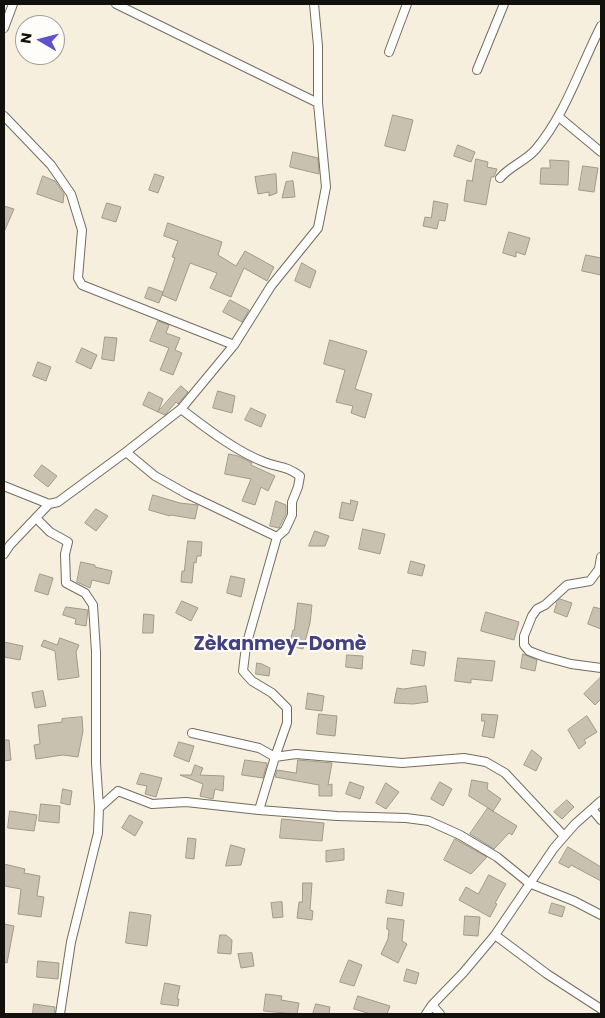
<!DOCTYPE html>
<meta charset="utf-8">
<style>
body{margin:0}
#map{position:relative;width:605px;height:1018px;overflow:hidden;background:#f7efde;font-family:Poppins,sans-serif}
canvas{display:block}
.frame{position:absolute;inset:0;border:5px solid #13110b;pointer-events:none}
.north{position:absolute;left:15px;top:15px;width:50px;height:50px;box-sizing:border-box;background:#fefdf9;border:1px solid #a09f9a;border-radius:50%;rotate:278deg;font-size:14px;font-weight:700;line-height:20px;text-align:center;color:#13110b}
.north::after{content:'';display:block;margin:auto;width:18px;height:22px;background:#5c52ca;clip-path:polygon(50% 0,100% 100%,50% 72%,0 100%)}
</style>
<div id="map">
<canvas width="605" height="1018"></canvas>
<div class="frame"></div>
<div class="north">N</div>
</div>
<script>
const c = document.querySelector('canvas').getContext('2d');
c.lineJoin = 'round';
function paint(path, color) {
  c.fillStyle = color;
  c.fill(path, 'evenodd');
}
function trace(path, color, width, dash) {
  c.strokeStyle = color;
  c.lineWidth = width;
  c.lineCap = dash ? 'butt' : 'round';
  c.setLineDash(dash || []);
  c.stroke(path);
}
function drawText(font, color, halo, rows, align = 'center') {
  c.font = font + ' Poppins,sans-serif';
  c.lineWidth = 4;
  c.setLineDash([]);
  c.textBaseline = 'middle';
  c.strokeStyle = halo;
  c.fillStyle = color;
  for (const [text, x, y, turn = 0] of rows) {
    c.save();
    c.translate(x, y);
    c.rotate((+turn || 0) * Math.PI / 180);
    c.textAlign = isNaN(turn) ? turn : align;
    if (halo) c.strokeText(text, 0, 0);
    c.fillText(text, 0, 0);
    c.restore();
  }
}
const building = new Path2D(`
 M393 115 413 120 405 151 385 146Z
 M458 145 475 152 471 162 454 156Z
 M293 152 318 158 319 174 290 167Z
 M476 159 488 162 487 167 497 169 494 177H491L486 205 464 201 467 180 472 181Z
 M550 160 569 161 568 185 540 184 541 168H550Z
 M583 166 598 168 594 192 579 190Z
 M155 174 164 177 158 193 149 190Z
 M276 174 277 193 269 196V192L258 194 255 177Z
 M43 176 55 181 64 194 63 203 37 194Z
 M293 181 295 197 282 198 286 182Z
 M434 201 448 204 445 221 439 220 437 229 423 226 425 217 431 218Z
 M107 203 121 207 116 222 102 218Z
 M4 206 14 209 4 232Z
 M168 223 222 242 218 255 236 266 245 251 274 267 267 281 244 268 231 297 210 288 217 273 190 263 176 301 162 295 175 258 172 257 178 241 164 236Z
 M509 232 530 238 525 255 516 252V257L503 253Z
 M586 255 601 258V275L582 271Z
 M302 263 316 271 310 288 295 281Z
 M149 287 163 292 159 303 145 298Z
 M230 300 249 310 242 322 223 312Z
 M158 321 169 325 166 333 180 338 175 350 182 353 173 375 160 370 169 348 150 341Z
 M105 337 117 338 114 361 102 359Z
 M330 340 367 351 355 389 372 394 365 418 351 413 353 406 336 402 345 370 324 364Z
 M82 348 97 355 91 369 76 362Z
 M38 362 51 367 46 381 33 376Z
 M181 386 188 392 178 404 176 402 165 415 158 412Z
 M218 391 235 396 232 413 213 408Z
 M149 392 163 399 158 412 143 405Z
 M251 408 266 415 261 427 245 420Z
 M229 454 238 456 252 463 251 465 275 476 268 491 261 487 255 505 242 501 251 479 225 474Z
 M42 465 57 476 48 487 34 476Z
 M153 495 180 503 198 505 195 519 171 515 170 516 149 510Z
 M351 500 358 502 353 521 339 518 342 502 350 504Z
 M276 501 286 505V514L279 528 270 526Z
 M96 509 108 516 96 531 85 523Z
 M363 529 385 534 380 554 359 549Z
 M315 531 329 536 325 546H309Z
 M188 541 202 542 201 556H197L196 563 194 562 192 583 181 582 182 571H184Z
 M411 561 425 565 422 576 408 573Z
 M81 562 95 565V567L112 571 109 584 92 580 90 588 77 582Z
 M40 574 53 578 48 595 35 591Z
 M231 576 245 579 241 597 227 593Z
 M560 599 572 603 567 617 554 612 557 602Z
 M182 601 198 608 191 621 176 613Z
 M298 603 312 605 310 623 303 649 289 646 293 630H294Z
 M66 607 88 610 86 626 75 624 76 619 63 615Z
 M594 607 601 609V629L588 624Z
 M486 612 519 622 514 640 481 631Z
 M144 614 154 615 153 633H143Z
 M60 638 79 645 76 652 79 677 58 680 55 651 41 646 44 640 57 645Z
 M4 642 23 646 20 660 4 657Z
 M413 650 426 652 424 666 411 664Z
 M523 654 537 660 535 671 521 668Z
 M347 655 363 656 362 669 346 667Z
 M458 658 495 661 492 681 471 679V683L455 681Z
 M257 663 262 664 270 668 269 676 256 674Z
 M601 677V699L595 705 584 694Z
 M426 686 428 702 413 704 394 703 397 688 403 689Z
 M43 691 46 706 35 708 32 693Z
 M308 693 324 696 322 711 306 709Z
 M319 714 337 716 335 736 317 734Z
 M482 714 498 715 494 738 482 736 485 721H482Z
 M587 716 597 732 584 740 586 743 579 749 568 730Z
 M82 717 83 731 78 757 63 755 36 759 34 745 40 744 38 725 62 722V719Z
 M4 740H9L11 760 4 761Z
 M179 742 194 746 189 762 174 756Z
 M532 750 542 758 536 771 524 765Z
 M245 760 267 763 263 778 242 775Z
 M298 760 332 763 328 785 332 784V796H319V785L275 777 277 770 296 773Z
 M195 765 203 768 200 775 224 776 223 791 215 789 213 799 200 796 203 784 180 775H191Z
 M141 773 162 778 156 797 145 794 147 786 137 784Z
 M472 780 488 783 487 789 501 799 493 811 469 796Z
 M350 782 364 787 360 799 346 794Z
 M440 782 452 789 443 806 431 799Z
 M386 783 399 792 386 809 376 803Z
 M63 789 72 791 70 805 61 803Z
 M567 800 574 807 562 819 554 812Z
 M41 804 60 806 59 823 39 821Z
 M488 808 517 826 512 835 509 833 494 849 470 834Z
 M10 811 37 815 34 831 8 828Z
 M130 815 143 822 135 836 122 828Z
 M282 819 324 823 322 841 280 838Z
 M188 838 196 839 194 859 186 858Z
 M455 839 487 857 471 874 444 860Z
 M231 845 245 849 241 865 226 866Z
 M568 847 601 867V881L571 865 569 868 559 863Z
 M344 849V860L326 862V851Z
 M4 864 25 869 24 873 40 876 37 896 44 897 41 917 18 914 21 889 4 886Z
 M489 875 506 884 495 903 497 904 490 917 459 900 466 887 478 894Z
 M303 883H312L310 910 313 911 312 920 297 918 299 902H302Z
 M388 890 404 893 402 906 386 903Z
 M282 902 283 917 273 918 271 903Z
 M552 903 565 907 562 917 549 913Z
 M130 912 151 915 147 946 126 943Z
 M465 916 480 917 478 936 464 935Z
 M388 918 404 920 402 941 407 944 398 963 381 954 388 939 389 930 387 929Z
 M4 924 14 926 7 963 4 962Z
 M220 935H226L232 940 231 954 218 953Z
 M252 953 254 966 241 968 238 954Z
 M349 960 362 965 354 986 340 982Z
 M38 961 59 963 58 979 37 977Z
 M407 969 419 973 416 984 404 981Z
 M165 983 180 986 177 999H179L178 1006 161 1004Z
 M266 994 282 996 281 1000 299 1003 297 1014 264 1011Z
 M358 996 390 1006 387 1014H371L354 1009Z
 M34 1004 55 1007 54 1014H33Z
 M316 1004 330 1007 329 1014H313Z`);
paint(building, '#c8c1b0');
trace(building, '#a19a8a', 1);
const street = new Path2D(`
 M116 4 318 103
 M4 28 13 4
 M389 52 407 4
 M477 70 504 4
 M4 116 51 165 71 194 82 230 78 278 82 285 234 345
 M559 117 601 152
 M500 178C510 166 526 161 536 149 566 113 580 67 601 26
 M181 409C205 427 235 451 264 462 279 468 285 465 300 476L298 487 292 502V515L285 530 277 537 246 646 243 671 252 681 272 693 287 708V723L275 757 259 810
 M126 452 155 476 187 494 277 537
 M4 486 49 504
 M36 518 50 532 68 542 65 554 66 583 85 593 93 605 96 652V763L99 808 98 833 71 942 60 1014
 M4 554 10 545 49 504 58 502 126 452 181 409 234 345 271 286 318 228 326 187 318 103V46L314 4
 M601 557 599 569 590 581 567 585 545 605 537 609 532 616 524 636V645L529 651 545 657 571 664 601 668
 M192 733 259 748 275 757 296 754 402 763 464 758 486 762 505 773 564 836
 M99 808 118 791 152 804 186 802 259 810 337 816 406 818 429 821 460 835 497 857 529 883 574 901 601 915
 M592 809 601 820
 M495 935 547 974 601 1009
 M432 1005 440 1014
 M426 1014 432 1005 463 973 495 935 554 848 575 824 601 801`);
trace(street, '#746d5e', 10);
trace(street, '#fff', 8);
drawText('bold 19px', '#43427e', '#fefdf9', [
 ["Zèkanmey-Domè",280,645]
]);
</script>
